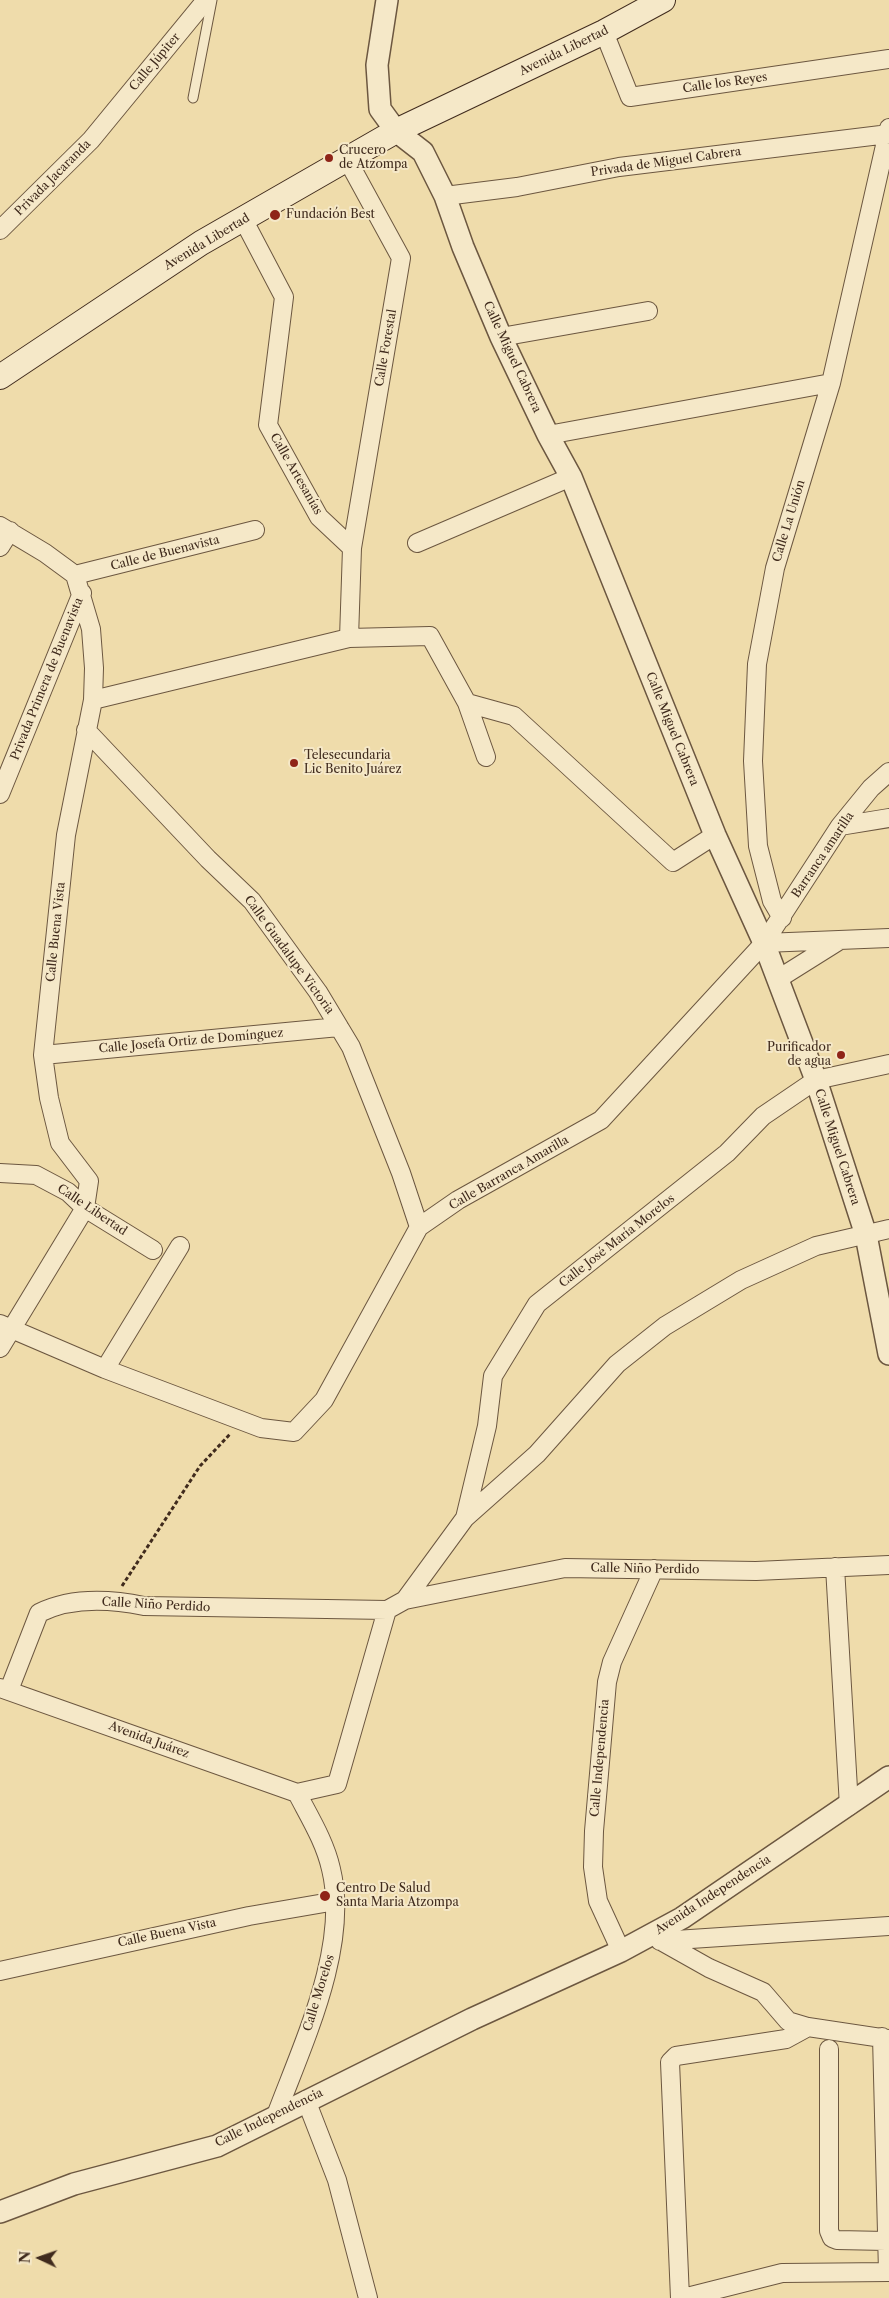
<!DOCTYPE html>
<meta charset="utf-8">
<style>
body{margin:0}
#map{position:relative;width:889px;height:2298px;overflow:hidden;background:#efdcab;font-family:"Libre Caslon Text",serif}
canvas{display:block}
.north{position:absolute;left:15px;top:2233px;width:50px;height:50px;-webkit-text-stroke:4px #f5e8c8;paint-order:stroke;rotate:273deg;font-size:14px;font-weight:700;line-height:20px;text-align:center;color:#402b1d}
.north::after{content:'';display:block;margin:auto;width:18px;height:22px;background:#402b1d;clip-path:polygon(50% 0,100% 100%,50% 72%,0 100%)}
</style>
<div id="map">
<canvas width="889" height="2298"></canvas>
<div class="north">N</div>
</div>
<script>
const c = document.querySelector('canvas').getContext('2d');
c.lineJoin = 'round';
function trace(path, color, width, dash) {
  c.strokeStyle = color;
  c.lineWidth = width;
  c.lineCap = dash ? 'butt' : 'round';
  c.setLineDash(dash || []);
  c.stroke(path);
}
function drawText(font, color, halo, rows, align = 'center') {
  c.font = font + ' "Libre Caslon Text",serif';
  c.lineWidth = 4;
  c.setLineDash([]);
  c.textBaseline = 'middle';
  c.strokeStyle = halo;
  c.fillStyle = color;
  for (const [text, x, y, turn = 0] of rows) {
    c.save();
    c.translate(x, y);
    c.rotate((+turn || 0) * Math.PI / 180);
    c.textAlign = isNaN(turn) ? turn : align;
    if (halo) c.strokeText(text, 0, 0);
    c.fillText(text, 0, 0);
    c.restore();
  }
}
const service = new Path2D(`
 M193 98 212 0`);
const minor = new Path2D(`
 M604 32 630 97 889 59
 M348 161 401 258 352 548
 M445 196 517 187 619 167 889 134
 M243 219 284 297 268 425 319 517 352 548 349 638
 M0 230 91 140 206 0
 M501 337 648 311
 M548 435 831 383
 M0 526 45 553 75 575 91 629 94 668 93 700 66 835 43 1055 49 1098 60 1143 89 1181 85 1208 0 1348
 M417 543 571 477
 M0 547 10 531
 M75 575 255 530
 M93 700 349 638 430 636 467 703 486 757
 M467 703 514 716 673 862 715 835
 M86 730 208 859 252 901 318 992 351 1047 401 1173 419 1227
 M0 794 82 593
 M840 826 889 818
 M782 918 772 901 758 846 753 761 757 664 775 568 831 383 889 128
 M764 943 889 938
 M778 979 837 942
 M43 1055 339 1027
 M0 1173 36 1175 68 1192 85 1208 153 1250
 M0 1324 105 1369 261 1428 294 1432 324 1400 419 1227 458 1200 601 1120 764 943 840 826 871 788 889 772
 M105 1369 180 1246
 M465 1518 487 1426 493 1376 537 1304 727 1153 763 1116 816 1080 889 1064
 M835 1567 849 1806
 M405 1600 565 1568 756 1571 889 1565
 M0 1688 297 1793
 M9 1690 39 1613C71 1597 110 1599 144 1606L387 1610 405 1600 465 1518 537 1454 617 1364 665 1326 741 1280 816 1246 889 1229
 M660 1941 889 1926
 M661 1941 709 1968 763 1992 788 2021 808 2027 889 2039
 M621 1951 598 1901 593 1867 594 1831 607 1682 612 1662 654 1569
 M0 1971 249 1916 336 1901
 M882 2037 888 2272
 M829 2049V2231L832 2238 837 2240 886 2241
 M306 2100 337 2180 368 2298
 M275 2118C302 2045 350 1947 331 1869 325 1842 310 1818 297 1793L337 1784 387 1610
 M680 2298 670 2062 676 2056 786 2039 808 2027
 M683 2298 782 2273 889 2272`);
const tertiary = new Path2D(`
 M387 0 377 65 380 109 396 131 423 152 445 196 463 247 501 337 548 435 571 477 715 835 764 943 816 1080 866 1235 889 1354
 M0 2212 74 2184 217 2146 472 2019 621 1951 682 1918 889 1777`);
const secondary = new Path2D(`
 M0 377 201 243 396 131 604 32 663 0`);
trace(service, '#6c5740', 11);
trace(minor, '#6c5740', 20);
trace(tertiary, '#6c5740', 24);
trace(secondary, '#402b1d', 26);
trace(new Path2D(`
 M122 1586 200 1466 231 1433`), '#402b1d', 3, [4, 2.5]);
trace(service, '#f5e8c8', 9);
trace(minor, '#f5e8c8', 18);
trace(tertiary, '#f5e8c8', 21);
trace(secondary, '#f5e8c8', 24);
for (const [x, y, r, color] of [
 [329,158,5,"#8f2418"],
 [275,215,6,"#8f2418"],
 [294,763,5,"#8f2418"],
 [841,1055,5,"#8f2418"],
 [325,1896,6,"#8f2418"]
]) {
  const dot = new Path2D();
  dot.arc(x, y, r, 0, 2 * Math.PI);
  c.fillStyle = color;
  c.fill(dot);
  trace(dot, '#f5e8c8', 2);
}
drawText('12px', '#402b1d', '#f5e8c8', [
 ["Avenida Libertad",564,51,-26],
 ["Calle Júpiter",155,62,-50],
 ["Calle los Reyes",725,83,-8],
 ["Privada de Miguel Cabrera",666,162,-8],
 ["Privada Jacaranda",53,178,-45],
 ["Avenida Libertad",207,242,-31],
 ["Calle Forestal",386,348,-80],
 ["Calle Miguel Cabrera",512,357,65],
 ["Calle Artesanías",296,474,60],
 ["Calle La Unión",789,521,-73],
 ["Calle de Buenavista",165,553,-14],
 ["Privada Primera de Buenavista",47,679,-68],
 ["Calle Miguel Cabrera",672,729,68],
 ["Barranca amarilla",823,855,-56],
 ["Calle Buena Vista",56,932,-84],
 ["Calle Guadalupe Victoria",289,955,54],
 ["Calle Josefa Ortiz de Domínguez",191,1041,-5],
 ["Calle Miguel Cabrera",837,1147,72],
 ["Calle Barranca Amarilla",509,1173,-30],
 ["Calle Libertad",92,1210,34],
 ["Calle José María Morelos",617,1241,-38],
 ["Calle Niño Perdido",645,1569,1],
 ["Calle Niño Perdido",156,1605,3],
 ["Avenida Juárez",149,1740,20],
 ["Calle Independencia",600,1758,-85],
 ["Avenida Independencia",713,1895,-33],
 ["Calle Buena Vista",167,1933,-12],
 ["Calle Morelos",319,1993,-73],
 ["Calle Independencia",269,2118,-26]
]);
drawText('12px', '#402b1d', '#f5e8c8', [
 ["Crucero",339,151],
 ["de Atzompa",339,165],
 ["Fundación Best",286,215],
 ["Telesecundaria",304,756],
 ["Lic Benito Juárez",304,770],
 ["Purificador",831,1048,"right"],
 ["de agua",831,1062,"right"],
 ["Centro De Salud",336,1889],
 ["Santa Maria Atzompa",336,1903]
], 'left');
</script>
